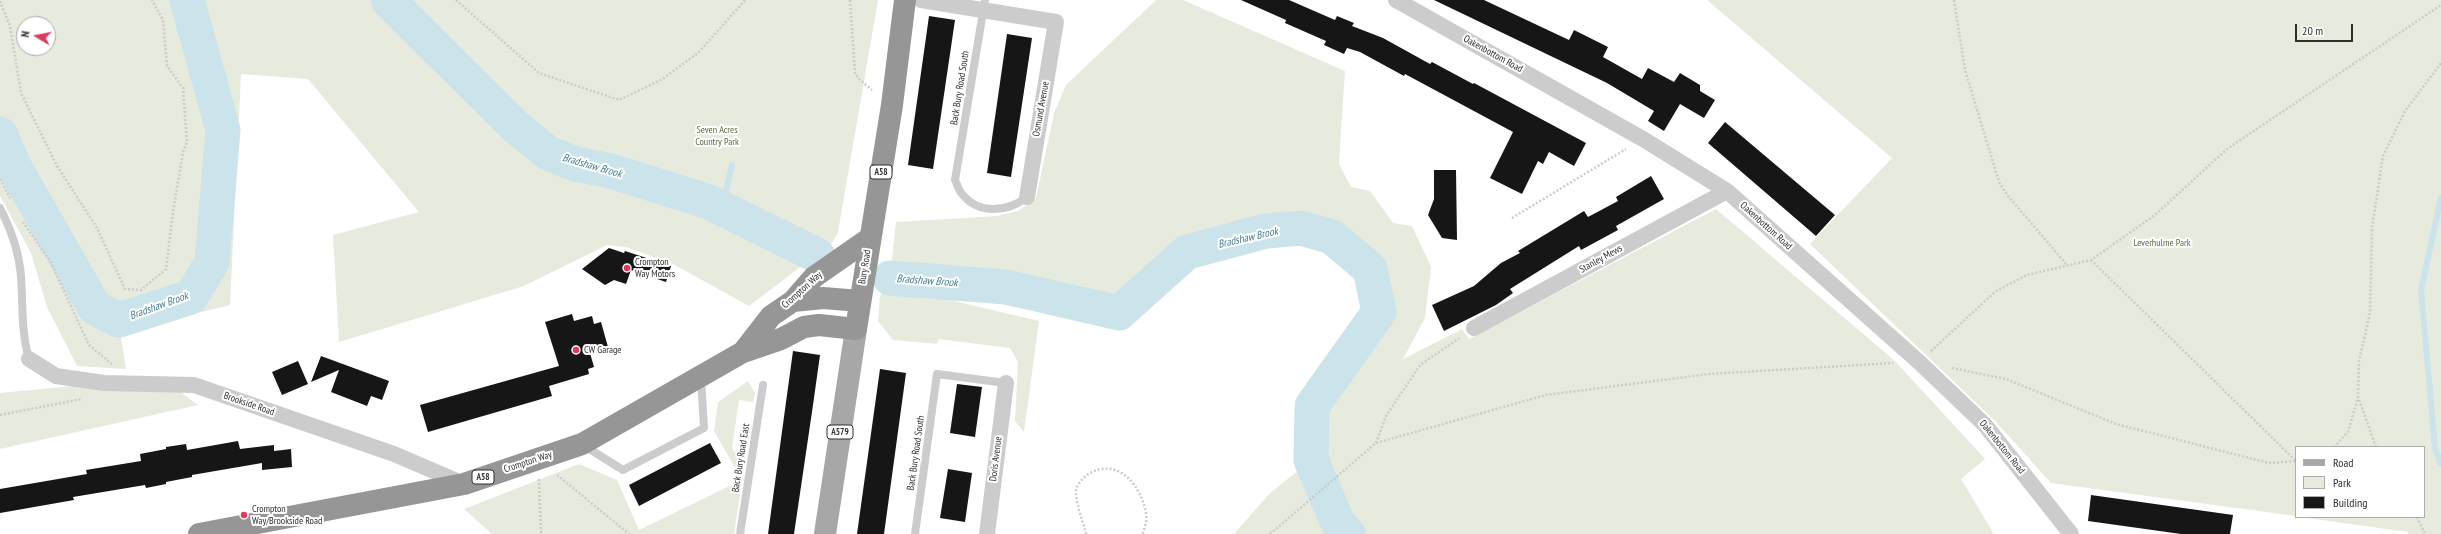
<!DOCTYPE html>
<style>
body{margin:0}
#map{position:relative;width:2441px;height:534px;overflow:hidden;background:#fff;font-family:"PT Sans Narrow",sans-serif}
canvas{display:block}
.legend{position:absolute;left:2295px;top:446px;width:130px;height:72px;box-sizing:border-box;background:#fff;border:1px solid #acacac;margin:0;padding:5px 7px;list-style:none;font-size:12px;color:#2f2f2f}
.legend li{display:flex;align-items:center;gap:8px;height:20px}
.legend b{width:20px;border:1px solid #acacac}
.north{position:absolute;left:16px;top:16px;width:40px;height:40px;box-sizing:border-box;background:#fff;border:1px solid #acacac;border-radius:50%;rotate:280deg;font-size:11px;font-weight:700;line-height:16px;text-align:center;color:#2f2f2f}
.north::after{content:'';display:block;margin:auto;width:14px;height:18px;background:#dc3a5e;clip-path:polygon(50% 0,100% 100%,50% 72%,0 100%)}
.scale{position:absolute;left:2295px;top:24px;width:58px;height:18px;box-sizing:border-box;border:2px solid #2f2f2f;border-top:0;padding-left:5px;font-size:12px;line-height:14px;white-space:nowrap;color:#2f2f2f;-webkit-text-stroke:3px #fff;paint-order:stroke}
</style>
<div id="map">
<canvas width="2441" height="534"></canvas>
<ul class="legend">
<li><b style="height:5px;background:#a7a7a7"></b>Road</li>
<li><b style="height:11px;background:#e7ebdd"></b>Park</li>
<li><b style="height:11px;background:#161616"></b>Building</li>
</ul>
<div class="north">N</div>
<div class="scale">20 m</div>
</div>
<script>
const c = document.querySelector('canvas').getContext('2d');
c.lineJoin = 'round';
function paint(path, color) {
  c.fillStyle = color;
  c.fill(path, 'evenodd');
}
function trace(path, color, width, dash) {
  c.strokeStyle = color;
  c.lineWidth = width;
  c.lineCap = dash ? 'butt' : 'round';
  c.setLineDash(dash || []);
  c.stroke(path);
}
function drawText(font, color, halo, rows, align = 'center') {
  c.font = font + ' "PT Sans Narrow",sans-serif';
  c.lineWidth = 4;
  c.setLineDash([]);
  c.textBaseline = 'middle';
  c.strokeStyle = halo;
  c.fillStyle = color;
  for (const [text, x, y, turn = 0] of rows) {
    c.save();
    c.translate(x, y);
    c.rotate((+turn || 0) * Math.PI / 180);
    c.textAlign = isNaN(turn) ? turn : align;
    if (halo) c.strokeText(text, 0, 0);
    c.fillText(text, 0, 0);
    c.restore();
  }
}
paint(new Path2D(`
 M0 0H878L838 232 832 243 749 306 673 264 626 247 607 245 524 286 339 342 333 235 419 212 308 79 241 74 230 305 120 332 126 369 77 366 47 307 31 253 0 196ZM24 24H48V48H24Z
 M1156 0H1183L1345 71 1339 164 1351 187 1370 191 1393 223 1412 226 1431 267 1425 318 1403 359 1462 329 1469 339 1716 209 1895 361 1985 459 1961 479 1994 534H1234L1269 494 1311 460 1312 406 1379 312 1370 269 1332 237 1301 228 1266 231 1187 252 1119 313 1006 287 890 278 896 222 997 216 1018 211 1036 198 1054 113 1066 85Z
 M1707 0H2441V534H2409L2408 532 2300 517H2424V447H2296V516L2051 483 1996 422 1810 244 1892 158Z
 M886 285 1039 321 1024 432 1015 421 1018 362 1010 348 938 339 937 344 893 340 878 321 880 296Z
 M748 381 755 393 753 402 739 400 732 448 745 463 734 534H492L464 509 579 464 617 480 639 530 742 480 714 431 718 402Z
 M104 383 171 385 198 405 0 449V393Z`), '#e7ebdd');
trace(new Path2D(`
 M2441 198 2421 290 2435 448 2441 464
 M722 208 732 165`), '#cbe3ea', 6);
trace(new Path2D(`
 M388 0 517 128 548 153 575 164 611 171 709 202 818 256
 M0 134 15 168 95 308 119 320 191 297 212 262 223 130 187 0
 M890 278 1006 287 1119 313 1187 252 1266 231 1301 228 1332 237 1370 269 1379 312 1312 406 1311 460 1338 523 1348 534`), '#cbe3ea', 35);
paint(new Path2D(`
 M1241 0H1289L1335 20 1337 16 1354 23 1352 26 1383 38 1430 64 1432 62 1473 84 1474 83 1586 143 1574 166 1549 152 1543 164 1538 161 1522 194 1490 178 1513 132 1405 74 1404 76 1360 52 1347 48 1344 54 1324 45 1326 41 1285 23 1286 20Z
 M1434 0H1484L1569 40 1574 30 1608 47 1603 57 1642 79 1648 68 1674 82 1680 73 1700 85V91L1715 100 1704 118 1680 104 1664 131 1648 121 1654 111 1607 83Z
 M929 16 955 20 933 169 908 165Z
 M1007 34 1032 38 1011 177 987 173Z
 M1725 122 1835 215 1816 236 1708 143Z
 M1434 170H1456L1457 240 1442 238 1428 215 1434 199Z
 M1651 176 1664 199 1616 226 1618 230 1581 250 1579 246 1510 289 1513 293 1496 305 1444 331 1432 305 1474 286 1501 263 1520 253 1518 251 1584 211 1588 217 1618 201 1616 197Z
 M609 248 624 253 625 251 671 266 666 282 631 270 626 284 614 280 605 285 582 269Z
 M572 314 574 321 592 316 594 324 601 322 608 347 590 353 594 367 588 369 589 374 549 386 552 396 428 432 420 405 559 366 545 322Z
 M793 351 820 355 813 405 794 534H768Z
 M321 356 389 381 382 400 371 396 367 406 331 392 339 370 311 382Z
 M298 361 308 384 282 395 272 372Z
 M880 369 906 373 884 534H857Z
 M957 384 982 387 975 437 950 433Z
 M238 441 240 449 274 445V451L291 449 292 467 262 470V463L192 475V477L166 482V484L146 488 145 485 73 497 74 500 0 513V489L87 474 86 470 141 461 140 454 166 449V447L186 444 187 450Z
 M710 443 721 463 639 506 629 485Z
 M948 469 972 473 965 522 940 518Z
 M2091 495 2233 515 2230 534H2181L2088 521Z`), '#161616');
trace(new Path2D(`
 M456 0 539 73 619 100 661 80 698 53 745 0
 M850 0 855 73 860 80 872 90
 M1954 0 1965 70 1999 182 2008 196 2067 265
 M0 1 10 26 21 93 57 166 97 228 125 289 141 290 166 269 173 212 183 152 187 142 183 88 167 66 163 20 152 0
 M0 179 10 198
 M1512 218 1626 149
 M23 222 50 261 89 345 113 365
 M2091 260 2296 461
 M1931 351 1996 291 2027 275 2091 260 2155 215 2227 149 2441 5
 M1952 368 2006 379 2116 424 2269 463 2296 461
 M0 415 82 399
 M1376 443 1386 416 1420 365 1461 337
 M2334 447 2348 432 2358 398
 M2376 447 2358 397 2359 361 2370 313 2372 228 2383 156 2405 111 2441 63
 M557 475 629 534
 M539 479 541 534
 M2417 517 2425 534
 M1086 534C1083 521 1076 505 1076 492 1076 485 1082 479 1087 475 1117 455 1141 485 1146 513 1148 519 1144 528 1143 534
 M1270 534 1376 443 1546 395 1709 374 1893 363`), '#ccc', 2.5, [2, 2]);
trace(new Path2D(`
 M985 0 955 180C957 184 959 191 962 194 979 215 1008 212 1027 197
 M0 208C11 229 19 252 21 276 23 304 21 332 29 359
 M583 445 623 470 704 428 701 378
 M740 534 763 385
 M915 534 937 374 1006 383`), '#ccc', 8);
trace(new Path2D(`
 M921 0 1056 22 1027 197
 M1396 0 1643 139 1727 191 1919 362 1985 425 2071 534
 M1474 328 1727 191
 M29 359 56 376 104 383 194 385 394 454 464 484
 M987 534 1006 383`), '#ccc', 16);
trace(new Path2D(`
 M825 534 856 329`), '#a7a7a7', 22);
trace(new Path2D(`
 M793 301 823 298 860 301
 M743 352 771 316 793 301 814 277 870 238
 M199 534 464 484 582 444 743 352 781 339 804 327 819 325 856 329 892 105 905 0`), '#969696', 22);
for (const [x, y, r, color] of [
 [627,268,4,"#dc3a5e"],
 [576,350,4,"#dc3a5e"],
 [244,515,4,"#dc3a5e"]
]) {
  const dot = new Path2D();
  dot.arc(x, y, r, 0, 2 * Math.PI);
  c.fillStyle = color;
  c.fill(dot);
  trace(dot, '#fff', 1.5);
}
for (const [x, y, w] of [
 [881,172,22],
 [840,432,26],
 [483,477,22]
]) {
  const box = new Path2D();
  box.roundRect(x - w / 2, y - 7, w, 14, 3);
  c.fillStyle = '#fff';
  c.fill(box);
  trace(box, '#2f2f2f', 1);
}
drawText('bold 9px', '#2f2f2f', null, [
 ["A58",881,172],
 ["A579",840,432],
 ["A58",483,477]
]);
drawText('10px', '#2f2f2f', '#fff', [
 ["Oakenbottom Road",1493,54,29],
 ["Back Bury Road South",960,88,-81],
 ["Osmund Avenue",1041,109,-80],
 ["Oakenbottom Road",1766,226,42],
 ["Stanley Mews",1601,259,-29],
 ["Bury Road",865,267,-81],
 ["Crompton Way",802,290,-42],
 ["Brookside Road",249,404,19],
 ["Oakenbottom Road",2002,447,51],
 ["Back Bury Road South",916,453,-82],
 ["Back Bury Road East",741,458,-81],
 ["Doris Avenue",996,459,-83],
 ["Crompton Way",528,462,-18]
]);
drawText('10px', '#58683e', '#fff', [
 ["Seven Acres",717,130],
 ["Country Park",717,142],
 ["Leverhulme Park",2162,243]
]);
drawText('10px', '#2f2f2f', '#fff', [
 ["Crompton",635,262],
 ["Way Motors",635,274],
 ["CW Garage",584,350],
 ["Crompton",252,509],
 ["Way/Brookside Road",252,521]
], 'left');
drawText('italic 11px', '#417b8d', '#fff', [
 ["Bradshaw Brook",592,166,16],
 ["Bradshaw Brook",1248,238,-13],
 ["Bradshaw Brook",927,281,4],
 ["Bradshaw Brook",159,306,-20]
]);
</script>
